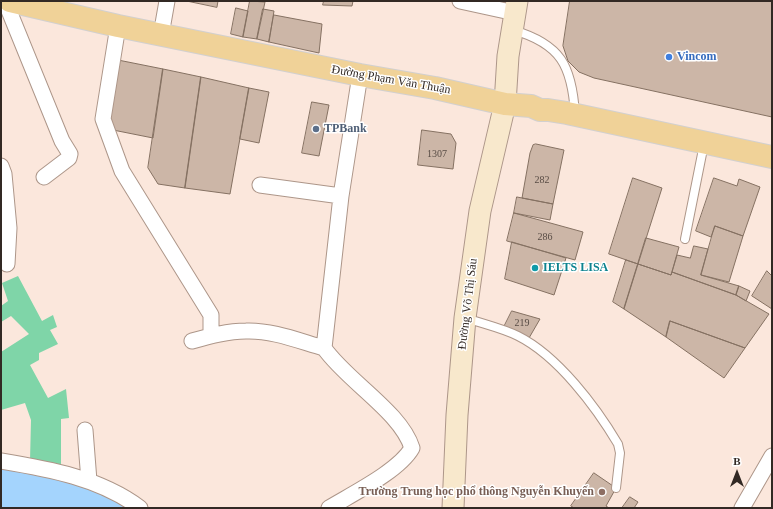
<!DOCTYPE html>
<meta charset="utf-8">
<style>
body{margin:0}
#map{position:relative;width:773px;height:509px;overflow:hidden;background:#fbe7dc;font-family:"Times New Roman",serif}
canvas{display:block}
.frame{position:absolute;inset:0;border:2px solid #322924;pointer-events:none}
.north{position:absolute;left:717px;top:453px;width:40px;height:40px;-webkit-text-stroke:3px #fff;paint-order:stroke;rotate:0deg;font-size:11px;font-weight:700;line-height:16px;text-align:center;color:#322924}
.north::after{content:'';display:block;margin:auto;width:14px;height:18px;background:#322924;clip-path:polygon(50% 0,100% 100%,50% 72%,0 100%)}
</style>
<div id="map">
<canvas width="773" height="509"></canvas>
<div class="frame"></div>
<div class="north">B</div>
</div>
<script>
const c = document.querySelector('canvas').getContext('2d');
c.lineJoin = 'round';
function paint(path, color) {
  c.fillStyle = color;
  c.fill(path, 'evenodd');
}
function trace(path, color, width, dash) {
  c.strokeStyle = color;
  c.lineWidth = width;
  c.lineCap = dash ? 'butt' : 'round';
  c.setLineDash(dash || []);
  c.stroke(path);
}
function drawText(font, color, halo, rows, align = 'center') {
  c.font = font + ' "Times New Roman",serif';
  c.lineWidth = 3;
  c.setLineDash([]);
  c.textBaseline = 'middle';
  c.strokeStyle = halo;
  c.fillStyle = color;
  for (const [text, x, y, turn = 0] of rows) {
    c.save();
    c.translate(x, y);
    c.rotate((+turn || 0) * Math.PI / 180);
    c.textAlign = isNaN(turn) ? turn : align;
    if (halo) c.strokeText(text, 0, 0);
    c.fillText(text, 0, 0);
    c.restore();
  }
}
paint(new Path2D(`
 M18 276 42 321 53 315 57 327 50 330 58 344 39 353V360L30 365 48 398 66 389 69 418 61 419V467L30 461 31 420 25 403 1 410V352L29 334 11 316 1 322V306L8 301 2 283Z`), '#7fd5a8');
paint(new Path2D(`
 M1 467 32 472 89 487 130 508H1Z`), '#a4d4fd');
const building = new Path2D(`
 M187 1H218L217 7Z
 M250 1 265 2 257 39 243 37Z
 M324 1H353L352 6 323 5Z
 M570 1H772V117L594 78 579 72 568 61 563 46Z
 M236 8 248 11 243 37 231 34Z
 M263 9 274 11 269 42 257 39Z
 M274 15 322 24 319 53 269 42Z
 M118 60 163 69 153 138 113 130 109 118Z
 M163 69 201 77 185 188 158 184 148 168Z
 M201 77 249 88 230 194 185 188Z
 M249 88 269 92 259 143 240 139Z
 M312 102 329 105 319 156 302 153Z
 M422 130 451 134 456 143 453 169 418 165Z
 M536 144 564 150 553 204 522 198 530 153 533 145Z
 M633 178 662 188 638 264 609 254Z
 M714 178 737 186 739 179 760 187 743 236 715 226 711 237 696 231Z
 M517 197 553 204 550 220 514 213Z
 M514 213 583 232 575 260 507 241Z
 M715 226 743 236 729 282 701 275Z
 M646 238 679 247 671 275 638 264Z
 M512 242 566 258 554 295 505 279Z
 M694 246 708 249 701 275 739 286 736 295 672 272 677 255 690 258Z
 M626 260 638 264 624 309 613 302Z
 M638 264 671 275 672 272 736 295 769 314 745 348 670 321 666 337 624 309Z
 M767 271 772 276V309L752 296Z
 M739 286 750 291 746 301 736 295Z
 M512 311 540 319 529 338 504 327Z
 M670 321 745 348 724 378 666 337Z
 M594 473 616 488 606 506 609 508H574L571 506Z
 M630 497 638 502 634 508H622Z`);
paint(building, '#ccb6a7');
trace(building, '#857162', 1);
const lane = new Path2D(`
 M513 30C561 44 572 66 575 114
 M685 239 704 144
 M466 318C483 324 502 328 518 336 558 356 596 407 618 444L620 453 616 488`);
const street = new Path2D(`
 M5 1 62 141 70 154 69 158 44 177
 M460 1 515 13
 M118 26 103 119 122 171 211 315V336
 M161 35 167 1
 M1 166 4 174 9 228 7 264
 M260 185 341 196
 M192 341C210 336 228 331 246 331 272 330 299 341 324 348
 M85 430 89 481
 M1 461C49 469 100 478 140 508
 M329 508C352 494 399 471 412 448 401 412 347 381 324 348L341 196 360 75
 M742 508 772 456`);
const secondary = new Path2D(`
 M453 508 457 415 465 318 480 211 505 104 508 56 517 1`);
const primary = new Path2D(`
 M10 1 118 26 360 75 435 88 505 104 531 106 540 110H548L567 113 772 157`);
trace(lane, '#ad9689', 10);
trace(street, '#ad9689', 17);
trace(secondary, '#ad9689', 23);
trace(primary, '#d2d0cf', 24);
trace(lane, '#fff', 8);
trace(street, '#fff', 15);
trace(secondary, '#f8e8cc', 21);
trace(primary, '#f0d298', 22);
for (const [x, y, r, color] of [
 [669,57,4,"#3f7fe0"],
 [316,129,4,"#5c6f8a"],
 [535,268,4,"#0f9aa8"],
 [602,492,4,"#8d6e63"]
]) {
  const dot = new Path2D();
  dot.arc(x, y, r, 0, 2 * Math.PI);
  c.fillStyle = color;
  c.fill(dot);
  trace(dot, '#fff', 1.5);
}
drawText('10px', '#584c45', null, [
 ["1307",437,154],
 ["282",542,180],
 ["286",545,237],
 ["219",522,323]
]);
drawText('bold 12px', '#366cbe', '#fff', [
 ["Vincom",677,57]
], 'left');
drawText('12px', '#322924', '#fff', [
 ["Đường Phạm Văn Thuận",391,80,10],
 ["Đường Võ Thị Sáu",468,304,-83]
]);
drawText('bold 12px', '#4e5e75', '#fff', [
 ["TPBank",324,129]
], 'left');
drawText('bold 12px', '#0d838f', '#fff', [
 ["IELTS LISA",543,268]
], 'left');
drawText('bold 12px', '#785e54', '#fff', [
 ["Trường Trung học phổ thông Nguyễn Khuyến",594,492]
], 'right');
</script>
